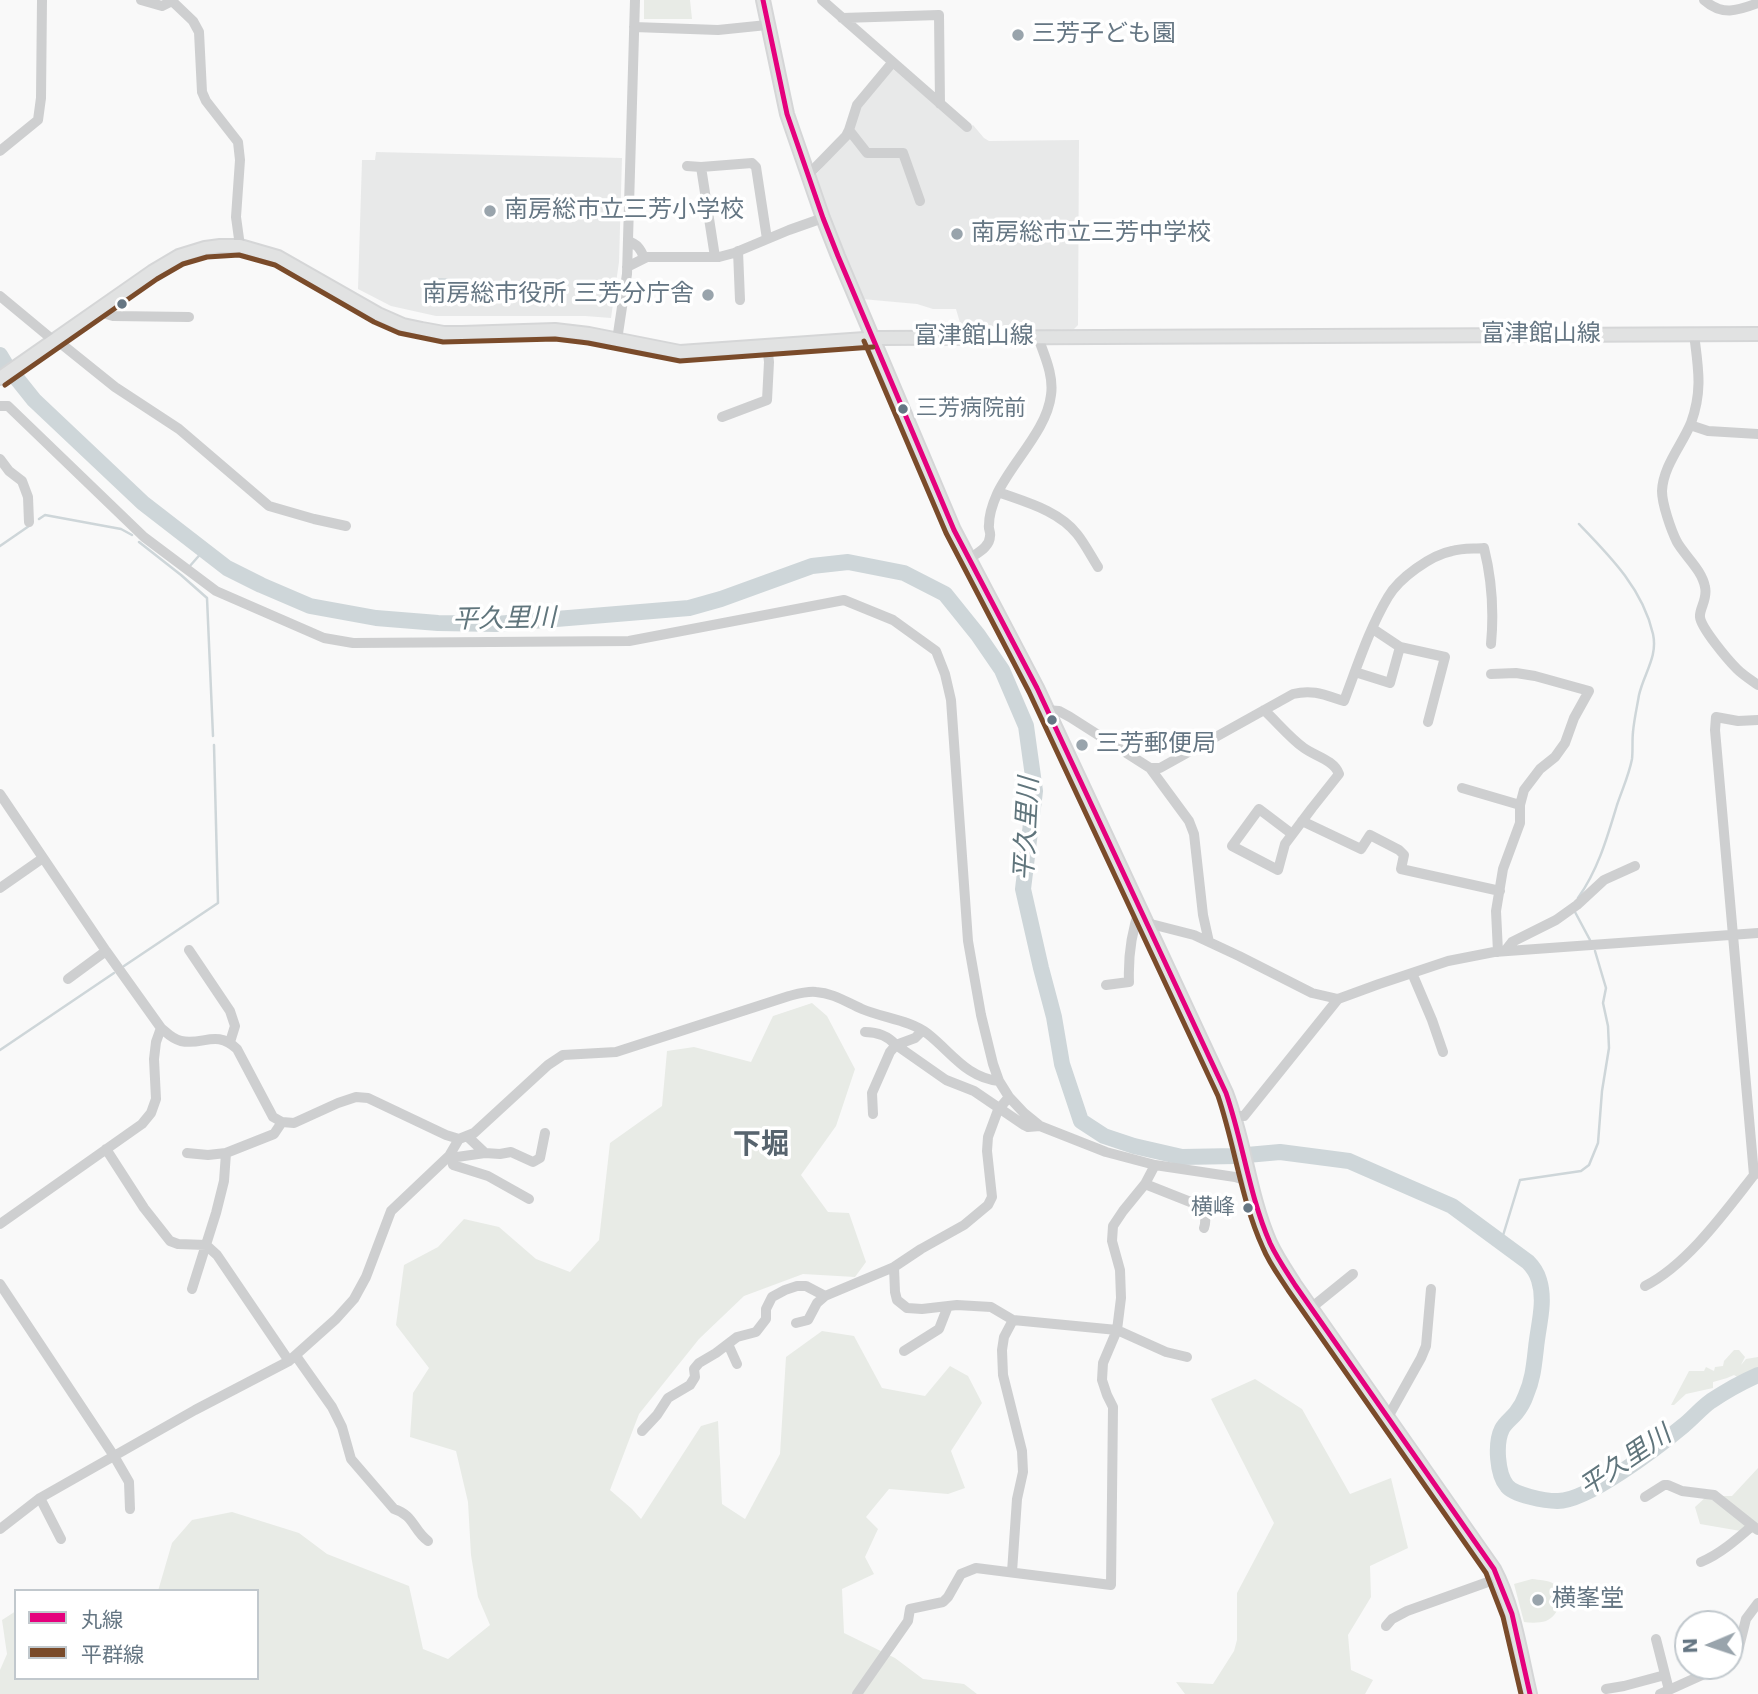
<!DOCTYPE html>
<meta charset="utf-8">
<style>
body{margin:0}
#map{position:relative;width:1758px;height:1694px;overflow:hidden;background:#f9f9f9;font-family:"DejaVu Sans","Noto Sans JP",sans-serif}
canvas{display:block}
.legend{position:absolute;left:14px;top:1589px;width:245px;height:91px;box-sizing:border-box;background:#fff;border:2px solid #c1c8cd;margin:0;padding:9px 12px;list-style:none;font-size:21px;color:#657683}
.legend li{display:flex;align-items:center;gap:14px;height:35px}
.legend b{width:35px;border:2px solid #c1c8cd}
.north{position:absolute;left:1674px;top:1610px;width:70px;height:70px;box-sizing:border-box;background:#fff;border:2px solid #c1c8cd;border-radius:50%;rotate:268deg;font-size:19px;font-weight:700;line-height:28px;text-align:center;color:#657683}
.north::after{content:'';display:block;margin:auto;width:24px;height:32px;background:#99a4ac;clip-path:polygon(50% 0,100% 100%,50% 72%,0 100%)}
</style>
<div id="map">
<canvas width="1758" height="1694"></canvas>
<ul class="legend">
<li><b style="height:9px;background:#e5007d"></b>丸線</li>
<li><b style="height:9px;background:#7a4b2a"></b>平群線</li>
</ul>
<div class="north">N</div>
</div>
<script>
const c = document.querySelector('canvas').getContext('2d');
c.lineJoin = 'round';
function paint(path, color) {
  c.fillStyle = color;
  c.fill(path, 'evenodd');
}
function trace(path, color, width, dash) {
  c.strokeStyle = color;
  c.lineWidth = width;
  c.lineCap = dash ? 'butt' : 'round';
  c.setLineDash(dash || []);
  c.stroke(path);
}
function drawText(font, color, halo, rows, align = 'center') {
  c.font = font + ' "DejaVu Sans","Noto Sans JP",sans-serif';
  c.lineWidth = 7;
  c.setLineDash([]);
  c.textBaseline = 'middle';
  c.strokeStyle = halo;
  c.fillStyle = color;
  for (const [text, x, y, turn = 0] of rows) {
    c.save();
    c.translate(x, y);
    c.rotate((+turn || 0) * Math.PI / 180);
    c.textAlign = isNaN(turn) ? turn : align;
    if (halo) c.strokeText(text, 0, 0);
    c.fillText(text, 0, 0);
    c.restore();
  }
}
paint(new Path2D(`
 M893 69 965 130 973 125 984 138 989 141 1079 140 1078 325 1074 329 963 333 956 309H933L917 304 862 299 859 297 815 176 848 137 860 106Z
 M376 152 622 158 619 262 611 318 585 316H436L391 306 358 289 362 160H375Z`), '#e8e9e9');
paint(new Path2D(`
 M644 0H690L692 19H644Z
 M812 1003 827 1016 855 1069 836 1126 801 1175 828 1212 849 1213 866 1262 855 1277 803 1274 744 1296 699 1339 639 1414 610 1490 632 1509 641 1519 701 1426 718 1421 722 1504 745 1519 780 1454 786 1357 822 1331 854 1336 882 1388 925 1396 950 1366 968 1376 982 1403 951 1451 965 1488 948 1494 889 1489 866 1517 878 1529 865 1557 874 1574 842 1589 844 1633 895 1658 923 1679 964 1684 977 1694H0V1670L7 1654 2 1620 16 1611V1678H257V1591H158L172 1543 192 1520 232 1512 299 1533 327 1554 409 1586 423 1649 448 1659 490 1625 478 1597 471 1555 468 1502 456 1451 410 1437 413 1393 429 1368 396 1325 404 1265 438 1247 464 1219 499 1227 536 1259 570 1272 599 1240 610 1143 662 1106 667 1051 694 1047 751 1062 773 1016Z
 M1734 1350H1739L1745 1357 1741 1365 1746 1359 1758 1357V1373C1751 1376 1745 1376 1739 1378L1734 1375 1727 1378 1713 1382V1388L1686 1394 1674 1405H1671L1689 1371H1704L1706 1367 1714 1371 1715 1367 1723 1366 1724 1361Z
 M1255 1379 1302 1409 1350 1494 1391 1478 1408 1548 1370 1566 1371 1597 1348 1635 1351 1670 1373 1680 1365 1694H1185L1176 1682 1213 1684 1234 1651 1237 1640V1593L1274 1523 1211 1399Z
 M1758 1468V1534L1700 1524 1695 1507 1707 1496H1732Z
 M1532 1579C1539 1580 1549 1580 1554 1584 1568 1592 1559 1616 1546 1621 1540 1623 1531 1623 1524 1622L1514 1584Z`), '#e8ebe6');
paint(new Path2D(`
 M432 278 466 279V300H432Z`), '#ced6d9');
trace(new Path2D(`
 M39 519 45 515 121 529 132 535
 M139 542 181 575 207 598 213 736
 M0 546 29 526
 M189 567 204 550
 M1578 898C1598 870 1607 838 1617 805 1622 790 1629 775 1632 759 1633 750 1632 741 1633 732 1634 720 1637 707 1639 695 1644 673 1658 657 1653 634 1643 589 1610 556 1579 524
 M1575 912 1590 940
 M124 966 218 903 214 745
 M0 1050 114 973
 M1501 1242 1520 1180 1581 1171 1589 1165 1598 1143 1602 1091 1609 1048 1608 1026 1603 1003 1606 988 1595 951`), '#ced6d9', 2.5);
trace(new Path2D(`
 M0 355 6 365 34 400 143 503 227 568 261 585 310 606 376 618 438 623 496 624 689 608 721 599 812 566 848 562 904 573 945 594 978 635 1002 670 1026 726 1035 791 1023 889 1041 968 1054 1017 1062 1064 1081 1121 1104 1136 1134 1146 1182 1157 1236 1156 1280 1152 1349 1161 1452 1206 1528 1262C1533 1267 1537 1273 1539 1280 1546 1302 1538 1326 1536 1348 1534 1365 1533 1379 1526 1395 1524 1401 1520 1408 1516 1413 1511 1419 1505 1423 1502 1429 1495 1443 1497 1474 1507 1486 1514 1495 1545 1501 1557 1501 1587 1502 1659 1446 1683 1426 1693 1418 1701 1408 1711 1401 1726 1391 1742 1382 1758 1375`), '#ced6d9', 16);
const major = new Path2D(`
 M763 0 787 114 823 218 838 256 954 530 1037 688 1226 1093C1245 1142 1249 1195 1270 1243 1277 1258 1286 1271 1295 1285L1494 1569C1514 1607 1520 1652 1530 1694
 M0 378 152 272 179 256 205 248 220 246H240L278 257 378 314 403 325 422 329 444 333H462L555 330 589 334 680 352 879 338 1758 334`);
trace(major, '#d5d6d7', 16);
trace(new Path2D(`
 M141 0 162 6 172 1
 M822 0 967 127
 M1704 0C1722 16 1737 11 1758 3
 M172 1 193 21 199 32 202 92 206 101 238 142 240 160 236 217 240 246
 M842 18 939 15 940 104
 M634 27 718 30 767 25
 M849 130 867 153H903L920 201
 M0 151 38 120 41 98 42 0
 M687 166 701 167 752 163 756 167 767 239
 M701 167 715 257
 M808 175 846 136 849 130 857 105 892 63
 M628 241C637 244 641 249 644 258
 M738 251 740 300
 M627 267 647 257H719L734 253 789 230 823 218
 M0 296 53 340 64 346 115 387 179 429 269 506 314 519 346 526
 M96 311 113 316 189 317
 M1694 334C1698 367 1703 390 1691 423 1682 445 1663 466 1662 491 1662 504 1671 530 1677 542 1685 556 1702 570 1705 587 1708 599 1699 609 1700 617 1701 628 1728 660 1737 669 1743 675 1751 680 1758 685
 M617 340 627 274 635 0
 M0 406H8L144 537 216 591 324 638 353 643 629 641 844 600 893 620 936 651 945 674 951 700 968 941 981 1015 993 1064 999 1081 1009 1097 1024 1113 1040 1126 1106 1152 1155 1165 1235 1177 1251 1182
 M722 417 767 400 769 362 767 346
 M1690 425 1708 431 1758 434
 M0 459 9 471 22 481 28 497 29 522
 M998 492C1025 502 1058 510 1077 534 1085 544 1091 556 1098 567
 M969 559C977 553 990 547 990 536 991 532 988 529 989 525 989 515 993 503 997 494 1012 462 1047 430 1051 395 1054 375 1044 355 1038 337
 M1373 629 1400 647 1445 657 1428 722
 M1355 672 1390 683 1400 647
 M1491 674 1516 673 1535 676 1589 691 1574 718 1565 743 1555 757 1540 769 1524 790 1520 805V823L1503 869 1496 911 1498 952
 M1046 710 1059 711 1070 717 1150 768H1160L1293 694C1313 689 1325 695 1344 701 1357 667 1369 629 1388 597 1399 578 1431 555 1452 551 1462 548 1474 549 1484 548 1492 580 1494 612 1491 644
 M1264 710C1277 722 1290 738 1304 748 1315 756 1334 760 1339 774L1312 808 1285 844 1278 870 1232 846 1259 809 1292 834
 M1150 768 1189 821 1194 834 1203 915 1209 942
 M1462 788 1520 805
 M0 794 106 951 161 1028C167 1033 172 1039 181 1041 203 1046 216 1029 237 1049L273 1117 282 1122 294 1123 338 1103 356 1097 368 1098 446 1135 459 1139 474 1133 548 1065 563 1055 616 1052 789 996C797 994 807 991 816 992 833 993 846 1002 862 1009 883 1018 910 1020 928 1034 952 1053 967 1078 999 1081
 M1302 821 1361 849 1370 835 1399 850 1404 855 1401 869 1500 891
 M0 888 43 858
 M1147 923 1194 935 1239 956 1312 993 1338 999
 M189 950 230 1011 235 1026 230 1042
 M1505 951 1512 942 1556 920 1577 905 1604 880 1635 866
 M1412 973 1432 1020 1443 1052
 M68 979 106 951
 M1106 985 1129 982C1128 956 1131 933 1140 908
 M865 1032C877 1032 888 1036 896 1045L946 1080 974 1091 1024 1125 1028 1127 1040 1126
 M873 1114 872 1093 890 1052 896 1045 915 1038 922 1031
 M1235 1116H1244L1338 999 1379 984 1448 961 1494 952 1758 933
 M467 1136 485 1153 500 1154 511 1152 533 1162 540 1158 545 1133
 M106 1149 144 1208 170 1241 178 1244 206 1245 217 1255 289 1361
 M187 1153 208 1155 226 1153 274 1134 282 1122
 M485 1153 457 1157 452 1160 453 1165 488 1176 529 1199
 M1754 1175 1715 730 1716 717 1738 721 1758 720
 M1145 1184 1198 1205C1205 1212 1207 1219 1204 1228
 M0 1224 142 1124 151 1113 156 1099 154 1059 156 1042 161 1028
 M894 1267 895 1292 897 1300 907 1308 922 1309 957 1305 991 1307 1013 1320 1117 1330 1166 1352 1187 1357
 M0 1284 114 1456 129 1482 130 1509
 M1645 1286C1687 1265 1725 1212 1754 1175L1758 1173
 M192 1289 216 1213 224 1181 226 1153
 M1311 1308 1353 1274
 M796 1323 808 1320 817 1303 825 1296
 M728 1344 737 1364
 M904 1351 939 1329 948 1306
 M296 1356 332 1407 342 1427 351 1459 394 1509C414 1515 413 1530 428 1541
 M1388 1417 1421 1358 1426 1346 1431 1289
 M642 1431 657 1415 668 1398 690 1385 695 1377 694 1369 699 1363 716 1353 737 1337 756 1332 766 1319V1309L772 1297 785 1290 797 1286H806L825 1296 894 1267 921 1249 964 1225 988 1205 992 1197 987 1151 988 1137 998 1110 1009 1097
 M1645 1497 1664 1485H1668L1682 1491 1714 1495 1758 1530
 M40 1498 61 1539
 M0 1529 40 1498 195 1410 289 1361 336 1319 354 1299 366 1277 391 1211 449 1156 459 1139
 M1701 1562C1720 1554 1736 1540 1752 1526
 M1012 1572 1017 1499 1023 1472 1022 1451 1003 1375 1002 1350 1004 1337 1013 1320
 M1386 1626 1392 1619 1407 1611 1499 1578
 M1656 1639 1669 1690
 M1730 1661 1739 1647 1746 1619 1758 1603
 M1606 1689 1624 1686 1665 1675
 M857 1694 908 1621 910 1609 943 1602 948 1597 961 1574 976 1568 1111 1585 1113 1407 1107 1395 1102 1380 1103 1363 1117 1330 1121 1298 1120 1270 1112 1241 1113 1226 1123 1211 1145 1184 1155 1165
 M1660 1694 1722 1666`), '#cecfd0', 10);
trace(major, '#e1e2e2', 12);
trace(new Path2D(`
 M763 0 787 114 823 218 838 256 954 530 1037 688 1226 1093C1243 1142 1249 1195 1270 1243 1277 1258 1286 1271 1295 1285L1494 1569 1512 1614 1530 1694`), '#e5007d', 5);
trace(new Path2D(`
 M864 341 946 533 1029 692 1218 1096C1235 1146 1241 1200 1263 1248 1269 1263 1279 1276 1288 1290L1486 1573 1503 1617 1521 1694
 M5 385 157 279 183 264 207 257 239 255 275 265 374 322 399 333 443 342 555 339 588 343 680 361 873 347`), '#7a4b2a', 5);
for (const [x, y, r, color] of [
 [1018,35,7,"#99a4ac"],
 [490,211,7,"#99a4ac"],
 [957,234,7,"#99a4ac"],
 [708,295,7,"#99a4ac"],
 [122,304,6,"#657683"],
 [903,409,6,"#657683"],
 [1052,720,6,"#657683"],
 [1082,745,7,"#99a4ac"],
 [1248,1208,6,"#657683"],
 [1538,1600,7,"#99a4ac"]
]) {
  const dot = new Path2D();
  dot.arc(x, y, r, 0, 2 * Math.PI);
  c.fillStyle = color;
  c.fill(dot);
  trace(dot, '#fff', 2.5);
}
drawText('22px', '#657683', '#fff', [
 ["三芳病院前",916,409],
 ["横峰",1235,1208,"right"]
], 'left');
drawText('24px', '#657683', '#fff', [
 ["三芳子ども園",1032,35],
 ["南房総市立三芳小学校",504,211],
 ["南房総市立三芳中学校",971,234],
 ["南房総市役所 三芳分庁舎",694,295,"right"],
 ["三芳郵便局",1096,745],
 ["横峯堂",1552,1600]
], 'left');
drawText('24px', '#657683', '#fff', [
 ["富津館山線",1541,335],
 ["富津館山線",974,337]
]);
drawText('italic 26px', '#60757c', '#fff', [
 ["平久里川",504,620,-1],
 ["平久里川",1028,829,-87],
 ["平久里川",1626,1462,-34]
]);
drawText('bold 28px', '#57646e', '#fff', [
 ["下堀",761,1146]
]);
</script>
